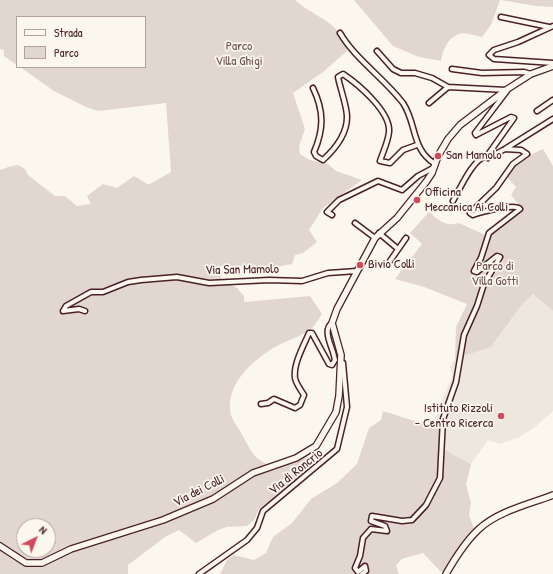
<!DOCTYPE html>
<style>
body{margin:0}
#map{position:relative;width:553px;height:574px;overflow:hidden;background:#fbf7ec;font-family:"Patrick Hand",sans-serif}
canvas{display:block}
.legend{position:absolute;left:16px;top:16px;width:130px;height:52px;box-sizing:border-box;background:#fbf7ec;border:1px solid #b4a19f;margin:0;padding:5px 7px;list-style:none;font-size:12px;color:#4a1f2b}
.legend li{display:flex;align-items:center;gap:8px;height:20px}
.legend b{width:20px;border:1px solid #b4a19f}
.north{position:absolute;left:16px;top:518px;width:40px;height:40px;box-sizing:border-box;background:#fbf7ec;border:1px solid #b4a19f;border-radius:50%;rotate:42deg;font-size:11px;font-weight:700;line-height:16px;text-align:center;color:#4a1f2b}
.north::after{content:'';display:block;margin:auto;width:14px;height:18px;background:#d1495b;clip-path:polygon(50% 0,100% 100%,50% 72%,0 100%)}
</style>
<div id="map">
<canvas width="553" height="574"></canvas>
<ul class="legend">
<li><b style="height:5px;background:#fbf7ec"></b>Strada</li>
<li><b style="height:11px;background:#e2d7d0"></b>Parco</li>
</ul>
<div class="north">N</div>
</div>
<script>
const c = document.querySelector('canvas').getContext('2d');
c.lineJoin = 'round';
function paint(path, color) {
  c.fillStyle = color;
  c.fill(path, 'evenodd');
}
function trace(path, color, width, dash) {
  c.strokeStyle = color;
  c.lineWidth = width;
  c.lineCap = dash ? 'butt' : 'round';
  c.setLineDash(dash || []);
  c.stroke(path);
}
function drawText(font, color, halo, rows, align = 'center') {
  c.font = font + ' "Patrick Hand",sans-serif';
  c.lineWidth = 3.5;
  c.setLineDash([]);
  c.textBaseline = 'middle';
  c.strokeStyle = halo;
  c.fillStyle = color;
  for (const [text, x, y, turn = 0] of rows) {
    c.save();
    c.translate(x, y);
    c.rotate((+turn || 0) * Math.PI / 180);
    c.textAlign = isNaN(turn) ? turn : align;
    if (halo) c.strokeText(text, 0, 0);
    c.fillText(text, 0, 0);
    c.restore();
  }
}
paint(new Path2D(`
 M533 294 553 311V411L535 427 518 438 499 444 488 440 471 464 441 448 433 423 452 377 450 367 455 359 491 347 520 307Z`), '#eee7de');
paint(new Path2D(`
 M0 0H295C315 18 341 21 347 51L323 72 293 93 305 129 299 146 300 154 310 160 328 164 336 171 362 180 323 208 309 230 317 242 303 253 295 255 292 264 277 267 221 266V279L237 288 244 296V302L310 296 322 314C319 318 317 323 313 327 304 336 287 340 275 347 253 360 224 385 231 415 233 421 237 426 240 431 251 449 250 457 271 466L304 453 314 466 259 509 254 520 247 526 227 527 218 530 196 543 179 530 165 537 128 565V574H0V170L11 166 18 165 25 169 28 175 55 196H65L77 206 91 204 87 196 103 184 117 188 134 176 147 184H150L171 172 166 103 98 111 86 107 54 91 20 67H145V17H17V65L4 56V50L0 49ZM24 526H48V550H24Z
 M354 0H500L491 25 482 37C476 36 468 33 463 33 449 35 443 49 441 61L419 57 393 46Z
 M501 0H553V7L536 6Z
 M543 149 553 166V311L533 294 520 307 491 347 455 359 456 327 467 304 424 287 395 279 422 244 410 233 429 212C440 221 445 227 459 223L485 235 522 209 511 195 516 187 506 176 519 160Z
 M383 411 427 425 433 423 441 432V448L471 464 466 485 471 502 469 515 476 534 447 572 440 571 423 553 402 559 396 565 399 574H220L227 560 234 555 254 560 266 553 273 537 292 523 311 499 337 483 357 464 369 428 381 420Z`), '#e2d7d0');
const street = new Path2D(`
 M501 17 549 27
 M553 26 518 42 494 50 489 55 494 59 553 63
 M340 33C356 60 384 78 403 103 417 124 411 149 435 164
 M377 51 393 69 401 73H415L432 78 448 87 506 90
 M452 69 482 73 524 72 531 74
 M313 88C324 111 324 129 314 152L316 156 323 160C334 150 347 134 347 117 347 106 340 88 338 77L343 74C358 84 391 112 389 132 388 142 383 152 380 161L390 163 403 150 417 145
 M507 91 475 133 476 135 511 117 514 118 487 156 488 158 505 149 553 119
 M429 103 448 87
 M537 111 553 100
 M453 201C460 189 473 158 487 156
 M332 215 327 212 339 200 378 181 402 190 418 176 433 168
 M355 223 375 238
 M379 233 398 249
 M390 261 406 238
 M85 311 79 309 63 311 66 306 91 292H103L128 282 141 280 177 277 209 283 269 280 302 281 328 273 357 271
 M261 404 268 403 274 399 295 408 300 405 304 395C301 390 296 384 295 378 293 364 304 345 309 333H312L329 364 332 365 335 360 334 356C332 346 322 330 332 323
 M199 574 247 540 257 528 263 511 337 449 347 407 343 363
 M362 574 366 571 365 566 358 572 355 568 360 556 363 538 371 529 387 531 385 526 371 521 372 516 402 521 412 520 426 505 440 478 443 419 456 382 464 335 477 306 484 284 500 257 497 256 477 272 474 271 481 258 489 233 520 209C515 203 481 212 473 215L470 213 496 188 513 164 527 154 521 150 505 149`);
const secondary = new Path2D(`
 M0 546 26 563H42L71 549 163 520 213 499 253 473 296 458 316 446 336 412 339 396 341 355 332 323 337 309 375 238 397 218 426 182 432 173 438 156 448 139 460 125 506 90 531 74 553 66
 M446 574C454 560 468 539 479 529 498 511 530 504 553 495`);
trace(street, '#4a1f2b', 7);
trace(secondary, '#4a1f2b', 8);
trace(street, '#fbf7ec', 4);
trace(secondary, '#fbf7ec', 5.5);
for (const [x, y, r, color] of [
 [438,156,4,"#d1495b"],
 [417,200,4,"#d1495b"],
 [360,265,4,"#d1495b"],
 [501,416,4,"#d1495b"]
]) {
  const dot = new Path2D();
  dot.arc(x, y, r, 0, 2 * Math.PI);
  c.fillStyle = color;
  c.fill(dot);
  trace(dot, '#fbf7ec', 1.5);
}
drawText('13px', '#704d54', '#fbf7ec', [
 ["Parco",239,47],
 ["Villa Ghigi",239,62],
 ["Parco di",495,267],
 ["Villa Gotti",495,282]
]);
drawText('13px', '#4a1f2b', '#fbf7ec', [
 ["San Mamolo",446,156],
 ["Officina",425,193],
 ["Meccanica Ai Colli",425,208],
 ["Bivio Colli",368,265],
 ["Istituto Rizzoli",493,409,"right"],
 ["- Centro Ricerca",493,424,"right"]
], 'left');
drawText('13px', '#4a1f2b', '#fbf7ec', [
 ["Via San Mamolo",242,270,-1],
 ["Via di Roncrio",296,472,-39],
 ["Via dei Colli",199,491,-27]
]);
</script>
